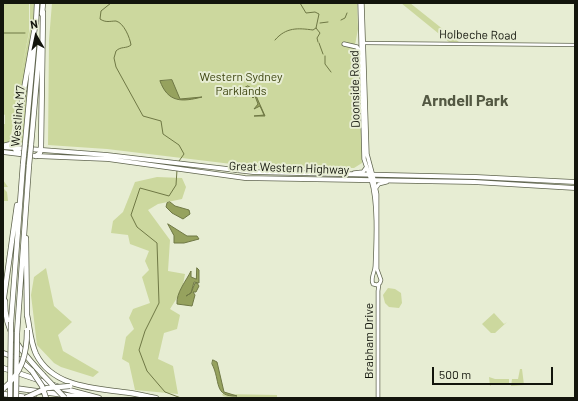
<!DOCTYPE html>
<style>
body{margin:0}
#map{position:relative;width:578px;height:401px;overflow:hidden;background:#e7edd3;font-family:Barlow,sans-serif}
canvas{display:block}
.frame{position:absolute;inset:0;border:4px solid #13150c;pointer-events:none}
.north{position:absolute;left:16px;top:16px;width:40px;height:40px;-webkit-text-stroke:3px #e7edd3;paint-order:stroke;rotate:351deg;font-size:11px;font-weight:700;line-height:16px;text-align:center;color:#13150c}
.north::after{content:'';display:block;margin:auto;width:14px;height:18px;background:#13150c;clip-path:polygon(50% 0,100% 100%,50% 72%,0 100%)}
.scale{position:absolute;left:432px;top:367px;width:121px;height:18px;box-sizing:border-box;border:2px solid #13150c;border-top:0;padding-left:5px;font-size:12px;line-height:14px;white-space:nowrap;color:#13150c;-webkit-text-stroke:3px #e7edd3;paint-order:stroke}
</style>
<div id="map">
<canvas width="578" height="401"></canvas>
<div class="frame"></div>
<div class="north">N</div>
<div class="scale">500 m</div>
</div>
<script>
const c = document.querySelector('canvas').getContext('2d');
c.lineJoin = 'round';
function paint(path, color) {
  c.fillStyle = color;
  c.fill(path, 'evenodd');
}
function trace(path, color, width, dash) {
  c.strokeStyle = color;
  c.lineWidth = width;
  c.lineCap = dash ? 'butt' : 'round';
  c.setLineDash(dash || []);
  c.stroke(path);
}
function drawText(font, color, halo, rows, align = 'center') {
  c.font = font + ' Barlow,sans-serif';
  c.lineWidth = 4;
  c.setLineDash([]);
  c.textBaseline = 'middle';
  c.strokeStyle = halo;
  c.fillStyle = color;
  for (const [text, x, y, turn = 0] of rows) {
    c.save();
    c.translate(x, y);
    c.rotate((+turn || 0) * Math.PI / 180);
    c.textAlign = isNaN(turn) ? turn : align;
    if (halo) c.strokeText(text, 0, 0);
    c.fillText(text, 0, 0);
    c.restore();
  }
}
paint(new Path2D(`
 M3 3H29V32L20 78 30 29V3H34L33 29 16 120 13 123 10 142 3 145V124H5V115L3 114Z
 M52 3H357L358 29 355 45 359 57 362 163 354 168H274V164L265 162V168L107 149 48 145 49 40Z
 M401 3H410L459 42H449Z
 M32 53 25 133 23 142 20 143 17 141Z
 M157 177 182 178 186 187 182 199 158 204 148 210 170 240 168 271 185 274 182 290 170 309 180 315 177 329 164 333 158 359 173 366 178 394 135 390 129 363 122 359 126 337 134 329 129 318 133 309 150 303 142 277 149 270 145 261 149 251 130 244 128 235 111 233 113 221 123 212 135 182Z
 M3 180 8 187H4V189L7 192 8 201H3Z
 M46 268 54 306 72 322 58 335 63 351 99 372 93 377 61 367 54 363 37 345 31 295 34 277Z
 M388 288 395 289 401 293 402 303 399 308 389 307 385 303 383 295Z
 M494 313 504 324 507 322 495 333H491L482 324Z
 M520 369H522L524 385 511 386 512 379H518Z
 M489 377 495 379H509V385H502L501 384H492L490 386Z
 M220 391 222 394 277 395V398L227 397 223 396Z`), '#ccd89e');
const water = new Path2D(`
 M172 80 180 99 202 97C182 102 168 103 160 81Z
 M248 86 253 89 265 116H254L264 115 260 106 254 109 258 104 255 96 253 98 251 96 253 93 250 89H246L235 97 232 95Z
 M170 202 175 206 189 210 190 214 183 219 172 213 166 207 167 203Z
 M168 224 187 236H197L199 239 184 243H174V236Z
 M197 268 199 270V283L194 282 191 293 186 296 191 293 195 283H197L199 286 196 292H193L195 295 192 306 177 304C176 293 186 281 191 271V277L196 279Z
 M213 360 217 362 224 392 237 396C213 397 221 381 212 364Z`);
paint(water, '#96a25e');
trace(water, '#6f7845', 1);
trace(new Path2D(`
 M111 3 101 11 100 19C106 23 110 21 116 21 124 23 130 38 131 45 126 49 121 46 116 51L114 58 116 67 143 116 161 121 163 134 179 145 184 154 179 161
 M300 3 306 13 315 12 319 14 316 28 320 33 317 38 318 42
 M341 20 345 18 347 13
 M320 23 328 22
 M3 33H25
 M275 40C286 27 298 28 313 30L316 28
 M319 43 323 54
 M325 56V64L331 72
 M177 170 176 185 169 196 140 188 131 215 137 227 157 243 159 303 145 331 139 350 147 371 165 392 181 398`), '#6f7845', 1);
const tertiary = new Path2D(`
 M364 43 575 45`);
const secondary = new Path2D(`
 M371 180C378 203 376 242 375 266 375 272 370 278 373 284L377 285 380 283 381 280 377 269V194L374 180
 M376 188 379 184 387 182
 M378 398V291L379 284`);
const primary = new Path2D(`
 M360 3 364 159 371 180
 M362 3 367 154 374 180
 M344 44 357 47 359 52
 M354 173 363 172 366 168`);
const trunk = new Path2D(`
 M3 147 107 155 253 172 476 177 575 182
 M3 152 36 156 108 159 245 178 474 182 575 188`);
const motorway = new Path2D(`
 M42 14 43 3
 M36 23 37 3
 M25 144 34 47
 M31 145 40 43
 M3 146 11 144 14 139
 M27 155 16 151 14 146 36 21
 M36 156 40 153 41 147 43 12
 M26 238 27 316
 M5 301C4 333 23 353 43 375
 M3 304 17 205
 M27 315C30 328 30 341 36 354 52 386 91 388 122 392 134 393 145 396 156 398
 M11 322 23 164
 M17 333 29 165
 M3 353 19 359 32 371
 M3 368 65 389 99 398
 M7 387 87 398
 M3 394 34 398`);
trace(tertiary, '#60654f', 4);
trace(secondary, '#60654f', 4.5);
trace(primary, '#60654f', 5);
trace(trunk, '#60654f', 5.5);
trace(motorway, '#60654f', 6);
trace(tertiary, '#fff', 2.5);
trace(secondary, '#fff', 3);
trace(primary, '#fff', 3.5);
trace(trunk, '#fff', 4);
trace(motorway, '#fff', 4.5);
const motorwayBridge = new Path2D(`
 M23 164 25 144
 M29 165 31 145
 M32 371 42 386 46 398
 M43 375 65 398
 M3 389C22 373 27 354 27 330
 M10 398 11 322
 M16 398 17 333
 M25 398 47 388 70 386`);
trace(motorwayBridge, '#60654f', 6, []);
trace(motorwayBridge, '#fff', 4.5);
drawText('12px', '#13150c', '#e7edd3', [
 ["Holbeche Road",478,35,1],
 ["Doonside Road",355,89,-91],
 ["Westlink M7",18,116,-85],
 ["Great Western Highway",289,168,2],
 ["Brabham Drive",369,341,-90]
]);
drawText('12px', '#3c4410', '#e7edd3', [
 ["Western Sydney",241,77],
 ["Parklands",241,91]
]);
drawText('bold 16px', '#535842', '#e7edd3', [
 ["Arndell Park",465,101]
]);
</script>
